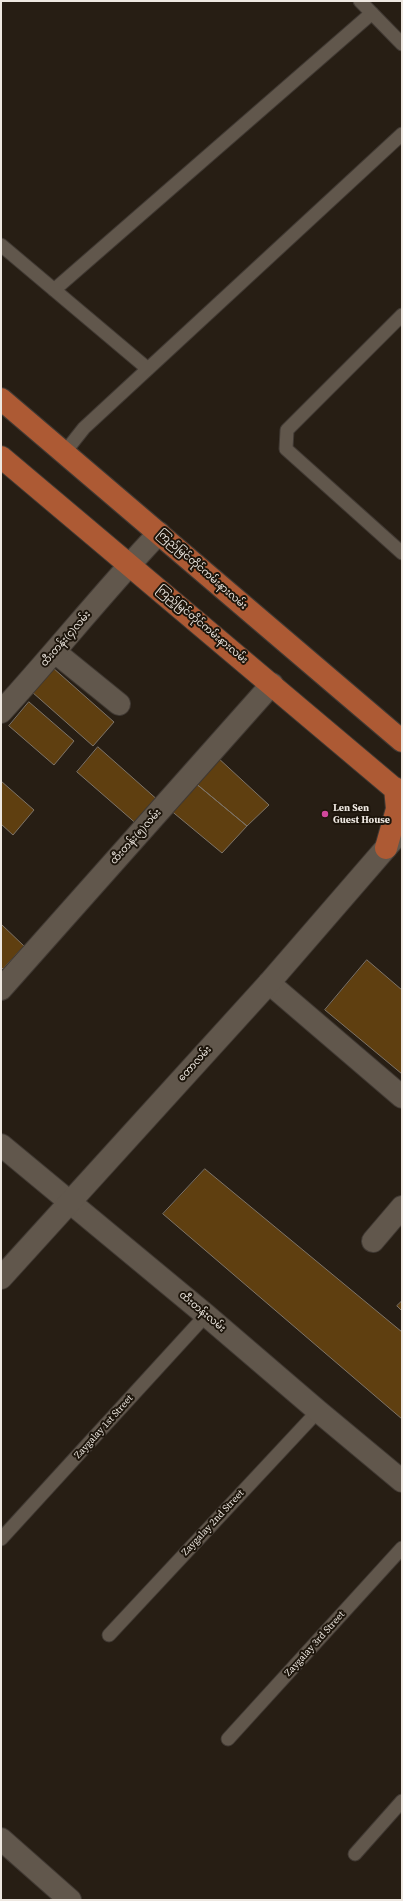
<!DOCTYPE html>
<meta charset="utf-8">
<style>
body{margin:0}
#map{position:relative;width:403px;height:1901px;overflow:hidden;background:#271e14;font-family:"Source Serif 4",serif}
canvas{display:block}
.frame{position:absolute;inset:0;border:2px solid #eee8e1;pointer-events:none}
</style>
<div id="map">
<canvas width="403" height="1901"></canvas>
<div class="frame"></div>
</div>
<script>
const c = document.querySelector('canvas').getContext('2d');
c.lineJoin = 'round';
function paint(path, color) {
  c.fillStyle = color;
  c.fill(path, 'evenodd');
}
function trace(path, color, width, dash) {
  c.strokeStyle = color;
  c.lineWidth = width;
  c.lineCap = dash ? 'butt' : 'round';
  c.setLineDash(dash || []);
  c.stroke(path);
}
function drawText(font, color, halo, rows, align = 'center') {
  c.font = font + ' "Source Serif 4","Noto Sans Myanmar",serif';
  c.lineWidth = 4;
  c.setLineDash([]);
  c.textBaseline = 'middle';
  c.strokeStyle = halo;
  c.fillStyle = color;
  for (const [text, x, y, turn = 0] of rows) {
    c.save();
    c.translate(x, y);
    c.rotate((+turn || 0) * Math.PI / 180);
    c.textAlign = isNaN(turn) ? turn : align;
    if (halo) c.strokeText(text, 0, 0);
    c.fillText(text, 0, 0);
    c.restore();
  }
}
const building = new Path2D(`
 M52 667 114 722 93 746 32 692Z
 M29 702 74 741 54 765 9 726Z
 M98 747 160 802 139 826 77 772Z
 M216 756 269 805 247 826 194 782Z
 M1 781 34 810 13 835 1 824Z
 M194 782 247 826 222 853 169 809Z
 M1 924 24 946 3 969 1 967Z
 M367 960 402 990V1074L325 1010Z
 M205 1169 402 1332V1419L163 1214Z
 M402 1301V1311L397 1306Z`);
paint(building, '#5f3f10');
trace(building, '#7e7468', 1);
const lane = new Path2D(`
 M360 1 402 44
 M1 245 148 369
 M54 290 372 13
 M402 315 287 430 286 449 402 553
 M65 452 84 428 402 134
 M1 1539 206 1315
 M109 1635 318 1411
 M228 1739 402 1548
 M355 1854 402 1801`);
const street = new Path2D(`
 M55 652 119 704
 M1 712C55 653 104 591 159 533
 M269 983 402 1097
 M1 989 272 684
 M1 1145 206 1315 318 1411 402 1481
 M373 1241 402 1207
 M1 1839 70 1900`);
const secondary = new Path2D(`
 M1 1278 269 983 398 834`);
const primary = new Path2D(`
 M1 399 402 741
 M1 457 402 795
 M386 848 397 809 395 788`);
trace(lane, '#403933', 15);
trace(street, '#403933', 24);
trace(secondary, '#403933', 24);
trace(primary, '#403933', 24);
trace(lane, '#61574c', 13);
trace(street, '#61574c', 22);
trace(secondary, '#61574c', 22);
trace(primary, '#ad5a34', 22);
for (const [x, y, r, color] of [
 [325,814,4,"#d1479c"]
]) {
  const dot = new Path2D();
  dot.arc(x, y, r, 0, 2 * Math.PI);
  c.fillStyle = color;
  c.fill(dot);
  trace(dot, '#1d150b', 1.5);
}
drawText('10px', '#eee8e1', '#1d150b', [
 ["ကြည်မြင်တိုင်ကမ်းနားလမ်း",202,570,41],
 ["ကြည့်မြင်တိုင်ကမ်းနားလမ်း",202,625,40],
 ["ထီးတန်း(၄)လမ်း",66,639,-49],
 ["ထီးတန်း(၅)လမ်း",136,837,-48],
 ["တောလမ်း",195,1064,-48],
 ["ထီးတန်းလမ်း",202,1312,40],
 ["Zaygalay 1st Street",104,1427,-48],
 ["Zaygalay 2nd Street",213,1523,-47],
 ["Zaygalay 3rd Street",315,1644,-48]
]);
drawText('bold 10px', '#eee8e1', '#1d150b', [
 ["Len Sen",333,808],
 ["Guest House",333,820]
], 'left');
</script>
